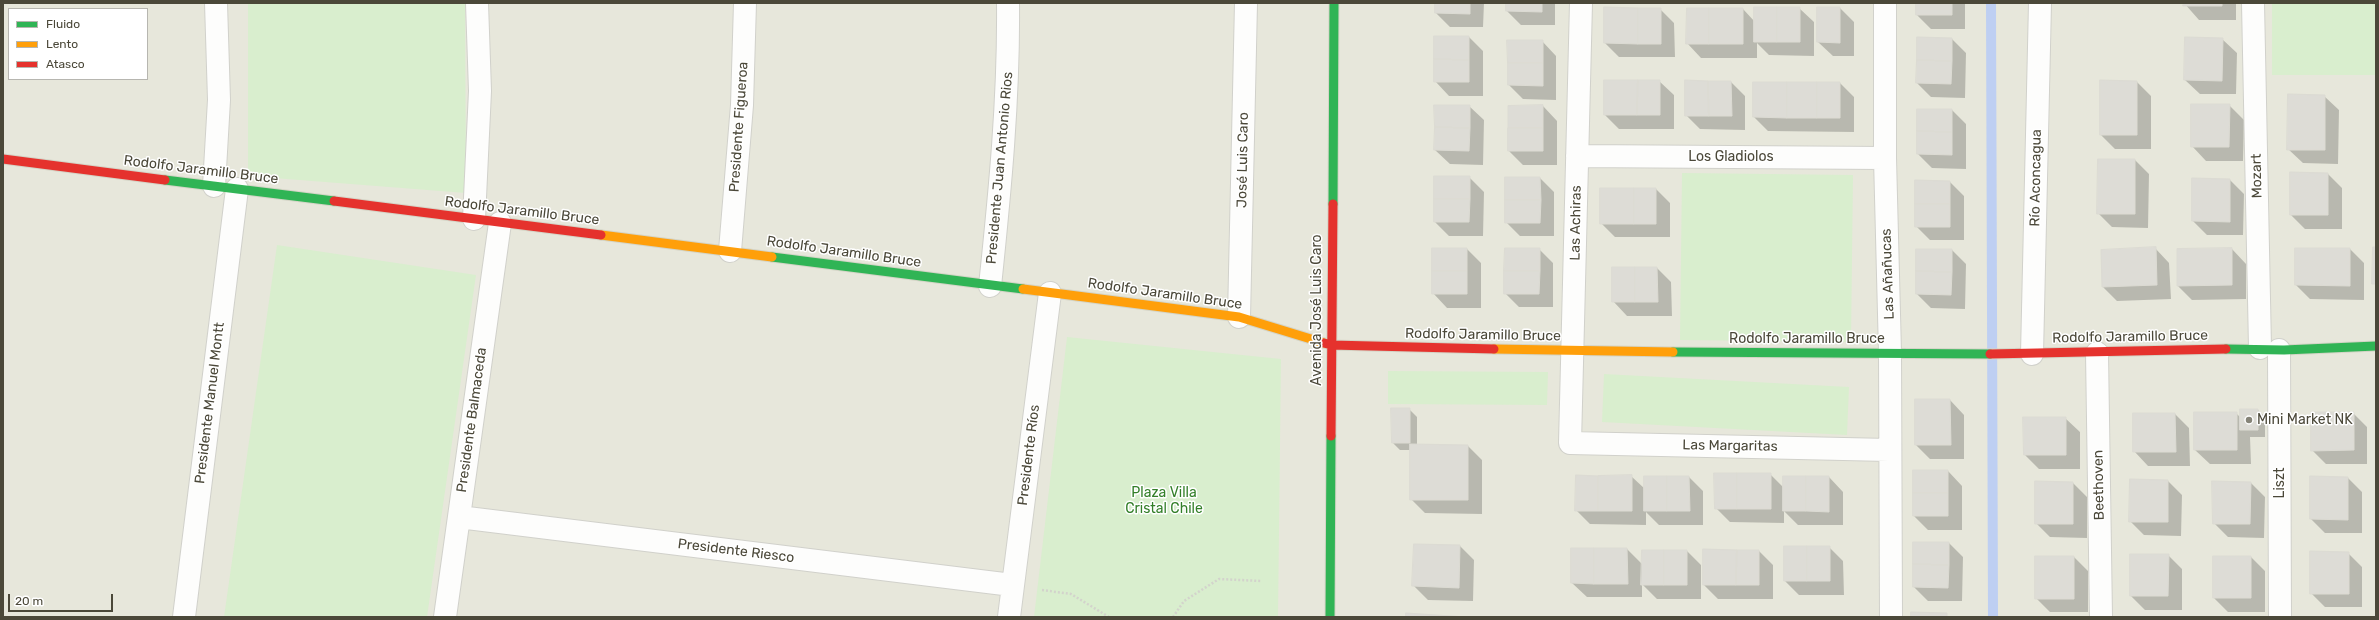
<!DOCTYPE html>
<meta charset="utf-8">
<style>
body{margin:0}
#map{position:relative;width:2379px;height:620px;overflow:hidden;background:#f3f3ee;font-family:Rubik,sans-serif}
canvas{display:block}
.frame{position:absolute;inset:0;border:4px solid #4b4839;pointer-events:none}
.legend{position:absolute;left:8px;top:8px;width:140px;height:72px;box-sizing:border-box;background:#fff;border:1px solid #b7b6b0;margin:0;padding:5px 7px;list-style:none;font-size:12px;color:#4b4839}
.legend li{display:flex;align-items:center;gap:8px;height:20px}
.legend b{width:20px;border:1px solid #b7b6b0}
.scale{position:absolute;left:8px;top:594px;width:105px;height:18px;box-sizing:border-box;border:2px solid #4b4839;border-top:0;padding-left:5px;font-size:12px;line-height:14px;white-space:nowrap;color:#4b4839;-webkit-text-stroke:3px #fff;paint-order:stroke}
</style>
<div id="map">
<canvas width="2379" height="620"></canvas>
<div class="frame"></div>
<ul class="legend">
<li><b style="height:5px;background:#30b455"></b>Fluido</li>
<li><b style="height:5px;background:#ff9f0a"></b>Lento</li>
<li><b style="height:5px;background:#e5322d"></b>Atasco</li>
</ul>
<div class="scale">20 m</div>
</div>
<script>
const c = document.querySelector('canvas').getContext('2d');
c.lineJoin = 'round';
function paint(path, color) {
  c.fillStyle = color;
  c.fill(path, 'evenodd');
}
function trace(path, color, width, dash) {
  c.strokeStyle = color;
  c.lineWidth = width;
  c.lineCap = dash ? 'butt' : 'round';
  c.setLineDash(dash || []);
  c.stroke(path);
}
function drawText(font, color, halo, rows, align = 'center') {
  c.font = font + ' Rubik,sans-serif';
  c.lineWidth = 3;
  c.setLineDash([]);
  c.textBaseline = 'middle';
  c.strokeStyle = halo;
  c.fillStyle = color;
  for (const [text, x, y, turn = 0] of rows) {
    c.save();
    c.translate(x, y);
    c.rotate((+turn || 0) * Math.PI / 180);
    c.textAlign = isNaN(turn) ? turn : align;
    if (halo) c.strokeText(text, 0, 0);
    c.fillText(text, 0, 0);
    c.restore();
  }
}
paint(new Path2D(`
 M3 3H2376V617H3ZM9 9H147V79H9Z`), '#e7e7db');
paint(new Path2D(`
 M248 3H465L466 193 248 176Z
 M2272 3H2376V75H2272Z
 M1682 173 1853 175 1851 342 1680 340Z
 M277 245 476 275 427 617H224Z
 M1067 337 1281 359 1278 617H1034Z
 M1388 371 1548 372 1547 405 1388 404Z
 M1604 374 1849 387 1847 435 1602 422Z`), '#d9eece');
paint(new Path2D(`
 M1436 3H1484L1483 27H1450L1436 13Z
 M1507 3H1555V25H1521L1507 11Z
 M1917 3H1965V29H1931L1917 15Z
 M2184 3H2236V20H2199Z
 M1799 8 1814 22V56L1769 55 1757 43V58H1701L1687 43 1743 9 1755 22Z
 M1818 8H1840L1854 22V56H1833L1818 42Z
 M1660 9 1674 23 1675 57H1619L1605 43Z
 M1469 37 1483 51V96H1449L1435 81Z
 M1952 39 1966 53 1965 98 1931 97 1917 83Z
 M2222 39 2237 53 2236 94H2200L2185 80Z
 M1508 41H1542L1556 56V100L1523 99 1509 85Z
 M1659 81 1674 95V129H1619L1605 115Z
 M1731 82 1745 96V130L1700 129 1686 115Z
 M2137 82 2151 96V149H2115L2101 135Z
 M1754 83H1840L1854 97V132L1768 131 1754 117Z
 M2324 96 2339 110 2338 164 2303 163 2288 149Z
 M2229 105 2244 120 2243 161H2206L2192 146Z
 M1435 106H1469L1484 120 1483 165 1450 164 1435 150Z
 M1509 106H1543L1557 121V165H1523L1509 151Z
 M1952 110 1966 124V169L1932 168 1918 154Z
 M2135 160 2149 174 2148 228 2112 227 2098 213Z
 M2328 174 2342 188V229H2305L2291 215Z
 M1435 177H1469L1484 192 1483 236H1449L1435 222Z
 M1540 178 1554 192V236H1520L1506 222Z
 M2230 180 2244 194 2243 235H2207L2193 221Z
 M1950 182 1964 196V240H1930L1916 226Z
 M1601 189H1656L1670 203V237H1615L1601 223Z
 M2155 248 2169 263 2171 299 2117 301 2103 287Z
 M1467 249 1481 263V308H1447L1433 293Z
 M1539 249 1553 263V307H1519L1505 293Z
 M2232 249 2246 264V299L2192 300 2178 286Z
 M2350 249 2364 263V300L2310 299 2296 285Z
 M1952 250 1966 264 1965 309 1931 308 1917 294Z
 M1613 268H1657L1671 282 1672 316H1627L1613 301Z
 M1950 400 1964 415V459H1930L1916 445Z
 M1409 409 1417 417V445L1468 446 1482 460V514L1425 513 1411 499V450H1400L1393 443Z
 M2258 410 2265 417V437H2250L2251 464H2210L2195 450V413H2236L2241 418Z
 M2353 413 2367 427V464H2326L2312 450Z
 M2134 414H2175L2189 428 2190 466H2148L2134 451Z
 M2065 418 2080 432V469H2039L2025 455Z
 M1948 471 1962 486V530H1928L1914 516Z
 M1770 474 1784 488 1829 477 1843 492V525H1798L1784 511V523L1730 522 1716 508Z
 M1631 476 1645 489 1689 477 1703 491V525H1659L1646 512V525L1590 524 1576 510Z
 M2348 478 2362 492V533H2325L2311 519Z
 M2168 481 2182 495 2181 536 2144 535 2130 521Z
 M2073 483 2087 497V538L2050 537 2036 523Z
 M2251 483 2265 497 2264 538 2228 537 2214 523Z
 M1949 543 1963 557 1962 601H1928L1914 587Z
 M1460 546 1474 560 1473 601 1428 600 1414 586Z
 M1785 547H1829L1843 561 1844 595H1799L1785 581Z
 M1627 549 1642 564 1687 551 1701 565V599H1657L1642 584V597H1587L1572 583Z
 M1759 551 1773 565V599H1718L1704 585Z
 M2348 553 2362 567V607H2325L2311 593Z
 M2131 555H2168L2182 569V610H2145L2131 596Z
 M2074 557 2088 571V612H2050L2036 598Z
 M2251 557 2265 571V612H2228L2214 598Z`), '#0003');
trace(new Path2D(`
 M1991 3 1993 617`), '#becff2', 10);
const building = new Path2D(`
 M1435 3H1470V14L1435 13Z
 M1506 3H1542V12L1506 11Z
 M1916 3H1952V15H1916Z
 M2184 3H2222V6H2183Z
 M1604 7 1638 8V44L1604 43Z
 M1754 7H1777V42H1754Z
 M1777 7H1800V42H1777Z
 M1817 7H1840V43L1817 42Z
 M1638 8H1661V44H1638Z
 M1687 8H1709V44H1686Z
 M1709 8H1743V44H1709Z
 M1434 36H1469V60L1434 59Z
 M1917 37 1952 38V61L1917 60Z
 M2185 37 2223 38 2222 81 2184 80Z
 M1507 40H1543V63H1508Z
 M1434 59 1469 60V82H1434Z
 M1917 60 1952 61 1951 84 1916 83Z
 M1508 63H1543V86L1508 85Z
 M1604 80H1638L1637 115H1604Z
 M1638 80H1660V115H1637Z
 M1685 80 1708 81 1709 116H1685Z
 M2100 80 2137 81V135H2100Z
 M1708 81H1731L1732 116H1709Z
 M1753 82H1787V118L1753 117Z
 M1787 82H1817V118H1787Z
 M1817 82H1840V118H1817Z
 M2288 94 2325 95V150H2287Z
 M2191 104H2230L2229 147H2191Z
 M1434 105H1470V128L1435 127Z
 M1543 105V128H1508V106Z
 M1917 109H1952V132L1917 131Z
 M1435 127 1470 128 1469 151 1434 150Z
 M1508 128H1543V151H1508Z
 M1917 131 1952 132V155L1917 154Z
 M2098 159H2135V214H2097Z
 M2290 172 2328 173V215H2290Z
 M1434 176H1470V199H1434Z
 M1505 177H1540L1541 200H1505Z
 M2192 178 2230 179V222L2192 221Z
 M1915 180 1950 181V204H1915Z
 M1600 188H1634V224H1600Z
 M1634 188H1656V224H1634Z
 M1434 199H1470L1469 222H1434Z
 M1505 200H1541L1540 223H1505Z
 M1915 204H1950V227H1915Z
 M2156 247 2157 285 2102 287 2101 250Z
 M2373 247H2376V284H2372Z
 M1432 248H1467V271H1432Z
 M1505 248H1540V271H1504Z
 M2232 248V285L2177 286V249Z
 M2295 248H2350V286L2295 285Z
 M1916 249H1952V272L1916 271Z
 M1612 267H1635V302H1612Z
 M1635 267H1657L1658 302H1635Z
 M1432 271H1467V294H1432Z
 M1504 271H1540L1539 294H1504Z
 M1916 271 1952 272 1951 295 1916 294Z
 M1915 399H1950L1951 445H1915Z
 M1391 408H1410V443H1392Z
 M2240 409H2258V430H2240Z
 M2194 412H2237V450H2194Z
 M2311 412H2354V450L2311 451Z
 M2133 413H2175L2176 452H2133Z
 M2023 417H2066V455H2024Z
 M1410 444 1468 445V500H1410Z
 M1913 470H1948V493H1913Z
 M1714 473H1737V509H1715Z
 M1737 473H1771V509H1737Z
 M1576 475 1598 476V511H1575Z
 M1632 475V511H1598V476Z
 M1644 476H1667V511H1644Z
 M1667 476H1689L1690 511H1667Z
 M1783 476H1806V511H1783Z
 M1806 476H1829V512L1806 511Z
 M2310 476 2348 477V520L2310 519Z
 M2130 479 2168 480V522H2129Z
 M2035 481 2073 482V524H2035Z
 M2212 481 2251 482 2250 524H2213Z
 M1913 493H1948V516H1913Z
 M1913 542H1949V565L1913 564Z
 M1414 544 1460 545 1459 588 1412 586Z
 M1784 546H1807V581H1784Z
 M1807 546H1830V581H1807Z
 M1571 548H1594V584L1571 583Z
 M1594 548H1627L1628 584H1594Z
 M1703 549 1737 550 1736 585H1703Z
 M1642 550H1664V585H1641Z
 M1664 550H1687V585H1664Z
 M1737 550H1759V585H1736Z
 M2310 551 2349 552V594H2310Z
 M2130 554H2169L2168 596H2130Z
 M2035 556H2074V599H2035Z
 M2213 556H2251V598H2213Z
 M1913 564 1949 565 1948 588 1913 587Z
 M1911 612 1947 613V617H1911Z
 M1406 613 1466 617H1406Z`);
paint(building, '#dddcd6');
trace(building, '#dcdbd3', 1);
const street = new Path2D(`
 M1581 3 1570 443 1889 450
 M1885 3V158L1890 353 1891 617
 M2253 3 2260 348
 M1577 156 1885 158
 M214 186 219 100 216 3
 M474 219 480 91 477 3
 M730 251 742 105 745 3
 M990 286C1000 191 1009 98 1008 3
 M1239 317 1246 3
 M2279 350 2280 617
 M2097 353 2101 617
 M2032 354 2040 3
 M459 517 1012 585
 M184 617 237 189
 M445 617 500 223
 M1009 617 1050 293`);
const fast = new Path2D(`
 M165 180 334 201
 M1333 204 1334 3
 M772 257 1023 289
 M2226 349 2284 350 2376 346
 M1673 352 1990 354
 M1330 617 1331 436`);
const slow = new Path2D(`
 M601 235 772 257
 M1023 289 1239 317 1324 343
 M1494 349 1673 352`);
const jam = new Path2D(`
 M3 159 165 180
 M334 201 601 235
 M1324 343 1331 345 1494 349
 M1990 354 2226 349
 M1331 436 1333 204`);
trace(street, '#d1d1cb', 24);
trace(fast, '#d4d4c6', 11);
trace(slow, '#d4d4c6', 11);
trace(jam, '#d4d4c6', 11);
trace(new Path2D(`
 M1042 590 1071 594 1109 617
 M1173 617 1184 601 1219 579 1261 581`), '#d3d3cc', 2.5, [2, 2]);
trace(street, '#fdfdfc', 22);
trace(fast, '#30b455', 9);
trace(slow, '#ff9f0a', 9);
trace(jam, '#e5322d', 9);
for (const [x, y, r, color] of [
 [2249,420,4,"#868478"]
]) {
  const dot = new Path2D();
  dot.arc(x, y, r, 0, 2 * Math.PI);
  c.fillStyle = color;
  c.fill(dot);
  trace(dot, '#fff', 1.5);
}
drawText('14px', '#4b4839', '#fff', [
 ["Presidente Figueroa",739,127,-86],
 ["Los Gladiolos",1731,157],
 ["José Luis Caro",1243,160,-89],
 ["Presidente Juan Antonio Rios",1000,168,-85],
 ["Rodolfo Jaramillo Bruce",201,170,7],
 ["Mozart",2257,176,-91],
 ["Río Aconcagua",2036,178,-89],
 ["Rodolfo Jaramillo Bruce",522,211,7],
 ["Las Achiras",1576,223,-89],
 ["Rodolfo Jaramillo Bruce",844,252,8],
 ["Las Añañucas",1888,274,-92],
 ["Rodolfo Jaramillo Bruce",1165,294,8],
 ["Avenida José Luis Caro",1317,310,-90],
 ["Rodolfo Jaramillo Bruce",1483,335,1],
 ["Rodolfo Jaramillo Bruce",2130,337,-1],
 ["Rodolfo Jaramillo Bruce",1807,339],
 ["Presidente Manuel Montt",210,403,-83],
 ["Presidente Balmaceda",472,420,-82],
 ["Las Margaritas",1730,446,1],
 ["Presidente Ríos",1029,455,-83],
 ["Liszt",2280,483,-90],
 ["Beethoven",2099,485,-91],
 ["Presidente Riesco",736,551,7]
]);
drawText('14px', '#4b4839', '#fff', [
 ["Mini Market NK",2257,420]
], 'left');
drawText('14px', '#337f29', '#fff', [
 ["Plaza Villa",1164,493],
 ["Cristal Chile",1164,509]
]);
</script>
